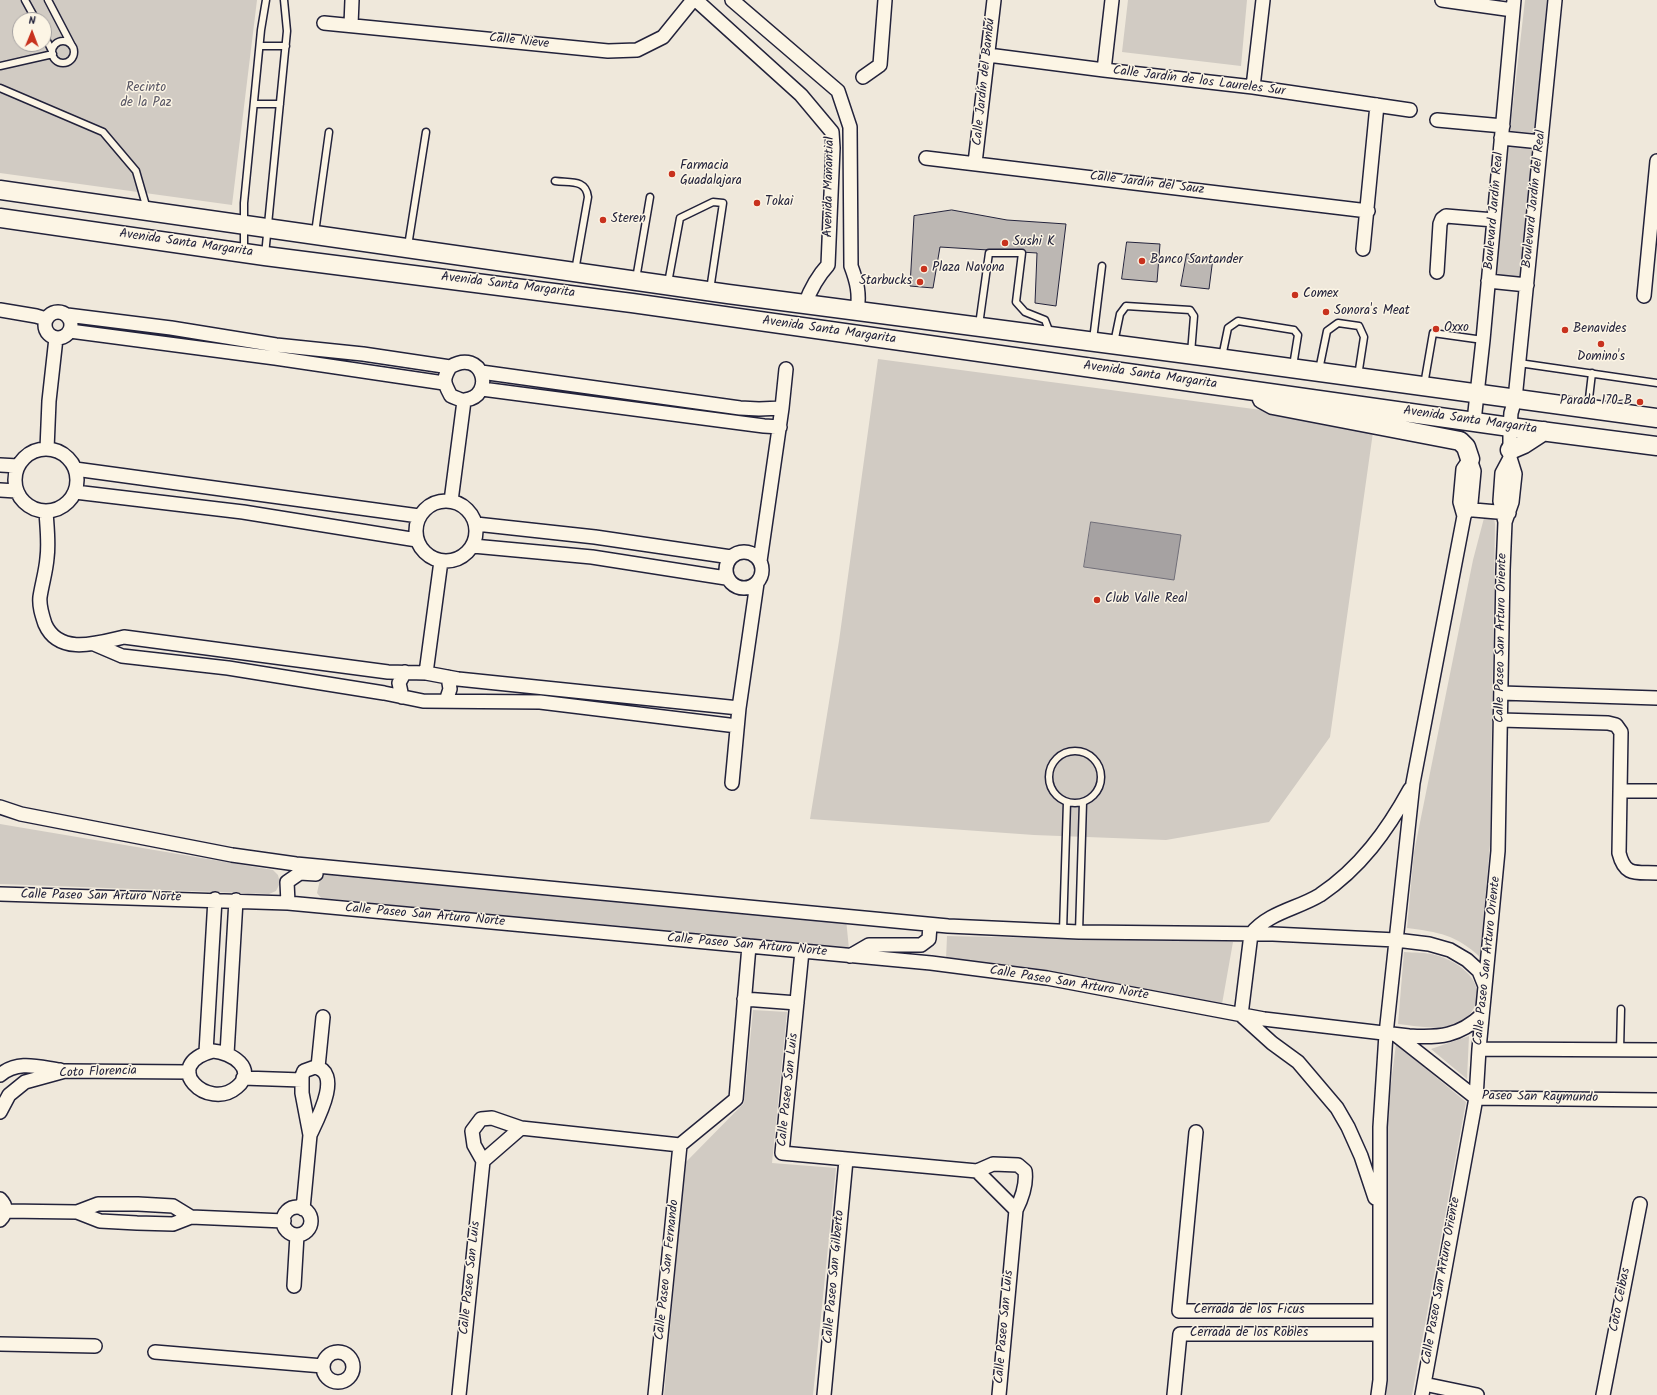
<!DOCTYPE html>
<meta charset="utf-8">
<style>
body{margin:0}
#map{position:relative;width:1657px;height:1395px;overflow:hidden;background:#efe8db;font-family:Kalam,sans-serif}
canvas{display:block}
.north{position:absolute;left:12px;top:12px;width:40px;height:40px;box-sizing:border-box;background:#fcf5e5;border:1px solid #a5a1a1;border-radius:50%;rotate:1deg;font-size:11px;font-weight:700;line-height:16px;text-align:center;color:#22223b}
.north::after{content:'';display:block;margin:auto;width:14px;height:18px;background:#c8321e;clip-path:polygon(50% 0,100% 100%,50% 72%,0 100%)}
</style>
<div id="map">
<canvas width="1657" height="1395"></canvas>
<div class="north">N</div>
</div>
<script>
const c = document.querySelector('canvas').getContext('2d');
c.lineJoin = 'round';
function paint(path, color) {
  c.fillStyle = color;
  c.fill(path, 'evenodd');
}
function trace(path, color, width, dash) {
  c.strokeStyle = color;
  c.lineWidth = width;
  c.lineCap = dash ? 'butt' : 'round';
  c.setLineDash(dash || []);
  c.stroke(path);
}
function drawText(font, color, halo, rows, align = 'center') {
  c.font = font + ' Kalam,sans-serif';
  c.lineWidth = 3;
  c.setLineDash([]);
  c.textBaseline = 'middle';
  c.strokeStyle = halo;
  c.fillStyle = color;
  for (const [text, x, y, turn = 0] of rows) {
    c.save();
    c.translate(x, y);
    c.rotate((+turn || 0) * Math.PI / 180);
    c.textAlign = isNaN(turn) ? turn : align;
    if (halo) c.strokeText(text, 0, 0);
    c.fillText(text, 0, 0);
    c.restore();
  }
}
paint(new Path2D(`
 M0 0H257L232 205 0 173ZM20 20H44V44H20Z
 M1128 0H1247L1241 66 1122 52Z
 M1525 0H1547L1534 133 1510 131Z
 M1508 145 1533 148 1521 280 1497 277Z
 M878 359 1374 425 1330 737 1269 822 1166 840 1034 835 810 819 839 641Z
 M1486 515 1494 518 1495 524 1490 845 1480 957C1456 935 1439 932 1407 928L1414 852 1473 560 1484 518Z
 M0 824 273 870 278 875 280 883 276 891 269 894 0 884Z
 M322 871 846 919 849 949 321 898 317 893Z
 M947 936 1233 942 1222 1004 946 960Z
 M1404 952C1414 953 1426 952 1435 955 1456 960 1484 979 1476 1003 1473 1013 1464 1022 1453 1025 1435 1030 1416 1026 1398 1024Z
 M753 1010 787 1012 772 1163 836 1168 813 1395H664L685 1163 744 1103Z
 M1469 1036 1467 1079 1431 1049Z
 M1396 1044 1466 1102 1412 1395H1387V1143L1389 1099Z`), '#d1cbc3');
const water = new Path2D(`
 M1091 522 1181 535 1174 580 1084 567Z`);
paint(water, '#a6a2a2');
trace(water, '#716f79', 1);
const building = new Path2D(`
 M952 210 1007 220 1066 224 1056 306 1035 303 1037 253 940 247 933 288 910 286 914 216Z
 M1127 242 1160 244 1157 282 1122 279Z
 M1187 254 1213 258 1209 289 1181 286Z`);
paint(building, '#bcb7b3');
trace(building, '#22223b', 1);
const lane = new Path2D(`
 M25 0 36 20
 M48 0 71 44
 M44 35 52 51
 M52 52a11 11 0 1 1 22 0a11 11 0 1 1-22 0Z
 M260 46H286
 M0 66 53 54
 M0 88 103 132 136 171 147 209
 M254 104H280
 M555 181C570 183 586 179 588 197L575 271
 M315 233 329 132
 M408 246 426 132
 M244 251V203L261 30 266 0
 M265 255 287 31 284 0
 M636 279 650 197
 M668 283 680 218 713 202 723 203 710 290
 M979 325 989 253H1022L1016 302 1025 312 1045 320 1050 333
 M1093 340 1102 266
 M1114 343 1120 314 1126 306 1190 310 1194 316 1191 353
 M1222 357 1228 328 1238 321 1294 330 1298 335 1293 366
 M1519 363 1657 383
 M1319 370 1327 331 1338 323 1359 326 1364 337 1358 376
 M1424 385 1433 333 1483 340
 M1588 407 1592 373
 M1049 777a26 26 0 1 1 52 0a26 26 0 1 1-52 0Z
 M1063 931 1067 802
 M1079 932 1083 802
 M1620 1050 1621 1009`);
const street = new Path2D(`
 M696 0 801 95 832 132 833 148 828 265C817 277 811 288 805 304
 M732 0 838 91 850 127 851 266C857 282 860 294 857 311
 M1442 0 1513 10
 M324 23 608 51 637 50 663 37 693 0
 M351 25 352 0
 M988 55 1104 70 1253 87 1410 110
 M1104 70 1112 0
 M863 77 880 65 885 0
 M1253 87 1263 0
 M1437 120 1503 126
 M1501 138 1541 142
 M926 158 1368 211
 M975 163 994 0
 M1363 249 1377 105
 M1437 272 1440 224 1442 219 1446 216 1494 220
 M1488 281 1527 285
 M1644 296 1657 161
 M0 310 36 316 46 319
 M45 325a13 13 0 1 1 26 0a13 13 0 1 1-26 0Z
 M67 315 171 328 276 345 363 354 450 367C483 347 496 396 465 400 461 401 455 397 451 396 444 383 442 380 450 367
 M70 331 275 358 444 383
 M481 372 740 408 759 409 782 408
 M482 389 764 426 780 427
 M1474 421 1483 340 1514 0
 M15 480a31 31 0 1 1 62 0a31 31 0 1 1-62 0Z
 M47 449 49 401 56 338
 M0 465 18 466
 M75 469 419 516
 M0 490 16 491
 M75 492 243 512 417 540
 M416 531a30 30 0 1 1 60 0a30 30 0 1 1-60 0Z
 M451 501 464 401
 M1462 509 1509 513
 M46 512C47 527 49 543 47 558 46 571 42 584 40 597 39 606 42 615 45 624 59 656 98 643 124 637L388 672 426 673 458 679 739 708
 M1464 516 1460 502 1463 469 1470 459
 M1505 522 1500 501 1502 473 1510 458
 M476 524 595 537 731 557
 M473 546 592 557 726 578
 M726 570a18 18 0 1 1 36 0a18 18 0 1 1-36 0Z
 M760 561 782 408 786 369
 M94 644 122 656 228 668 384 693 423 701 540 702 737 726
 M426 673 441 561
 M1501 693 1657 698
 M402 697 399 683 405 672
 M446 701 450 689 448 677
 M1500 720 1608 723 1616 725 1621 732 1619 853C1625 877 1636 872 1657 873
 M732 783 739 708 757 583
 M1620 791H1657
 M0 807 21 814 232 855 296 864 948 926 1079 932 1273 934 1396 940 1429 944 1450 950 1467 960 1479 971 1485 986
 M0 894 288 903 931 963 1047 978 1264 1019 1409 1036C1440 1038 1459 1036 1482 1015
 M288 903 287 882 300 873 316 874
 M802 951 782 1153 977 1171 993 1164 1018 1165 1025 1171C1027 1185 1022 1198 1016 1210L999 1395
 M850 956 869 945H921L929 939 930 925
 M744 999 797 1003
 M1396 1035 1476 1098 1657 1100
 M1479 1049 1657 1050
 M213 1051C231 1052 258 1069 237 1087 208 1112 159 1065 213 1051Z
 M206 1052 215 899
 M227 1054 236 900
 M318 1067 323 1017
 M0 1075C18 1060 38 1067 60 1070
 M243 1078 302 1080
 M0 1112 9 1095 25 1082 65 1071 189 1072
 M1196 1132 1179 1311H1380
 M483 1161 521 1128
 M977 1171 1016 1210
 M1375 1198 1361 1156 1348 1127 1337 1108 1298 1062 1272 1043 1241 1015 1251 934C1269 912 1297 909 1320 895 1360 868 1387 831 1410 789
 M0 1199C7 1206 7 1213 0 1220
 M283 1221a14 14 0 1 1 28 0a14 14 0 1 1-28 0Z
 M303 1209 310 1135 302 1093V1076L304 1071 315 1067C343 1072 317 1120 310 1135
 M6 1211 77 1212 98 1204H138L173 1206 191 1217
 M77 1212 100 1221 137 1223 173 1224 191 1217 284 1221
 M294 1286 297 1235
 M0 1344 95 1346
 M323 1367a15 15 0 1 1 30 0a15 15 0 1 1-30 0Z
 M155 1352 323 1366
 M1424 1384 1477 1395
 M459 1395 483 1161 474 1145 472 1131 481 1119 492 1118 521 1128 680 1145 736 1099 749 946
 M655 1395 680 1145
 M824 1395 846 1160
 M1174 1395 1180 1334H1380
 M1378 1395 1380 1380V1127L1386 1034 1413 783 1464 516 1471 503 1474 471 1470 459
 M1422 1395 1476 1098 1479 1049 1498 851 1503 570 1505 522 1512 502 1515 474 1510 458V427L1511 413 1515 399 1523 320 1555 0
 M1603 1395 1640 1204`);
const secondary = new Path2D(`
 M0 190 728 294 1210 357 1657 418
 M0 218 265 256 632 303 1510 427 1657 446
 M1262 399 1273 405 1460 441 1466 447 1470 459
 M1510 450 1524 444 1544 431`);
trace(lane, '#22223b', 9);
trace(street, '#22223b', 16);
trace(secondary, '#22223b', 21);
trace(lane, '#fcf5e5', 6);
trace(street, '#fcf5e5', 13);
trace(secondary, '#fcf5e5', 18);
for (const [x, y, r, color] of [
 [672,174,4,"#c8321e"],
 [757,203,4,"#c8321e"],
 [603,220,4,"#c8321e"],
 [1005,243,4,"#c8321e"],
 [1142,261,4,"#c8321e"],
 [924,269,4,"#c8321e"],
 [920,282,4,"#c8321e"],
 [1295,295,4,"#c8321e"],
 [1326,312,4,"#c8321e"],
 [1436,329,4,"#c8321e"],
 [1565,330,4,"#c8321e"],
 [1601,344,4,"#c8321e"],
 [1640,402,4,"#c8321e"],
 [1097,600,4,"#c8321e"]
]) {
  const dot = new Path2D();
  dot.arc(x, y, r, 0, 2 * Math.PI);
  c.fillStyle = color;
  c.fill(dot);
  trace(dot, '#fcf5e5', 1.5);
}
drawText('13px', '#22223b', '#fcf5e5', [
 ["Calle Nieve",519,42,6],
 ["Calle Jardín del Bambú",985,82,-84],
 ["Calle Jardín de los Laureles Sur",1199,82,7],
 ["Calle Jardín del Sauz",1147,184,7],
 ["Avenida Manantial",830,187,-89],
 ["Boulevard Jardín del Real",1535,199,-84],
 ["Boulevard Jardín Real",1495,211,-85],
 ["Avenida Santa Margarita",186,244,8],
 ["Avenida Santa Margarita",508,286,7],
 ["Avenida Santa Margarita",829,331,8],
 ["Avenida Santa Margarita",1150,376,8],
 ["Avenida Santa Margarita",1470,421,8],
 ["Calle Paseo San Arturo Oriente",1502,638,-89],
 ["Calle Paseo San Arturo Norte",101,897,1],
 ["Calle Paseo San Arturo Norte",425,916,5],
 ["Calle Paseo San Arturo Norte",747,946,5],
 ["Calle Paseo San Arturo Oriente",1488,961,-84],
 ["Calle Paseo San Arturo Norte",1069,984,9],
 ["Coto Florencia",98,1073,-2],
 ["Calle Paseo San Luis",789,1090,-84],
 ["Paseo San Raymundo",1540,1098,1],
 ["Calle Paseo San Fernando",668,1270,-84],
 ["Calle Paseo San Gilberto",835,1277,-85],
 ["Calle Paseo San Luis",471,1278,-84],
 ["Calle Paseo San Arturo Oriente",1442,1281,-80],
 ["Coto Ceibas",1621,1300,-79],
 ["Cerrada de los Ficus",1249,1311],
 ["Calle Paseo San Luis",1005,1327,-85],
 ["Cerrada de los Robles",1249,1334]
]);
drawText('13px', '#575564', '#fcf5e5', [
 ["Recinto",146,89],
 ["de la Paz",146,104]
]);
drawText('13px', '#22223b', '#fcf5e5', [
 ["Farmacia",680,167],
 ["Guadalajara",680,182],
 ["Tokai",765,203],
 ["Steren",611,220],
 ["Sushi K",1013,243],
 ["Banco Santander",1150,261],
 ["Plaza Navona",932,269],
 ["Starbucks",912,282,"right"],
 ["Comex",1303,295],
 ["Sonora's Meat",1334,312],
 ["Oxxo",1444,329],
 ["Benavides",1573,330],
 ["Domino's",1601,358,"center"],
 ["Parada 170-B",1632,402,"right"],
 ["Club Valle Real",1105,600]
], 'left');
</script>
